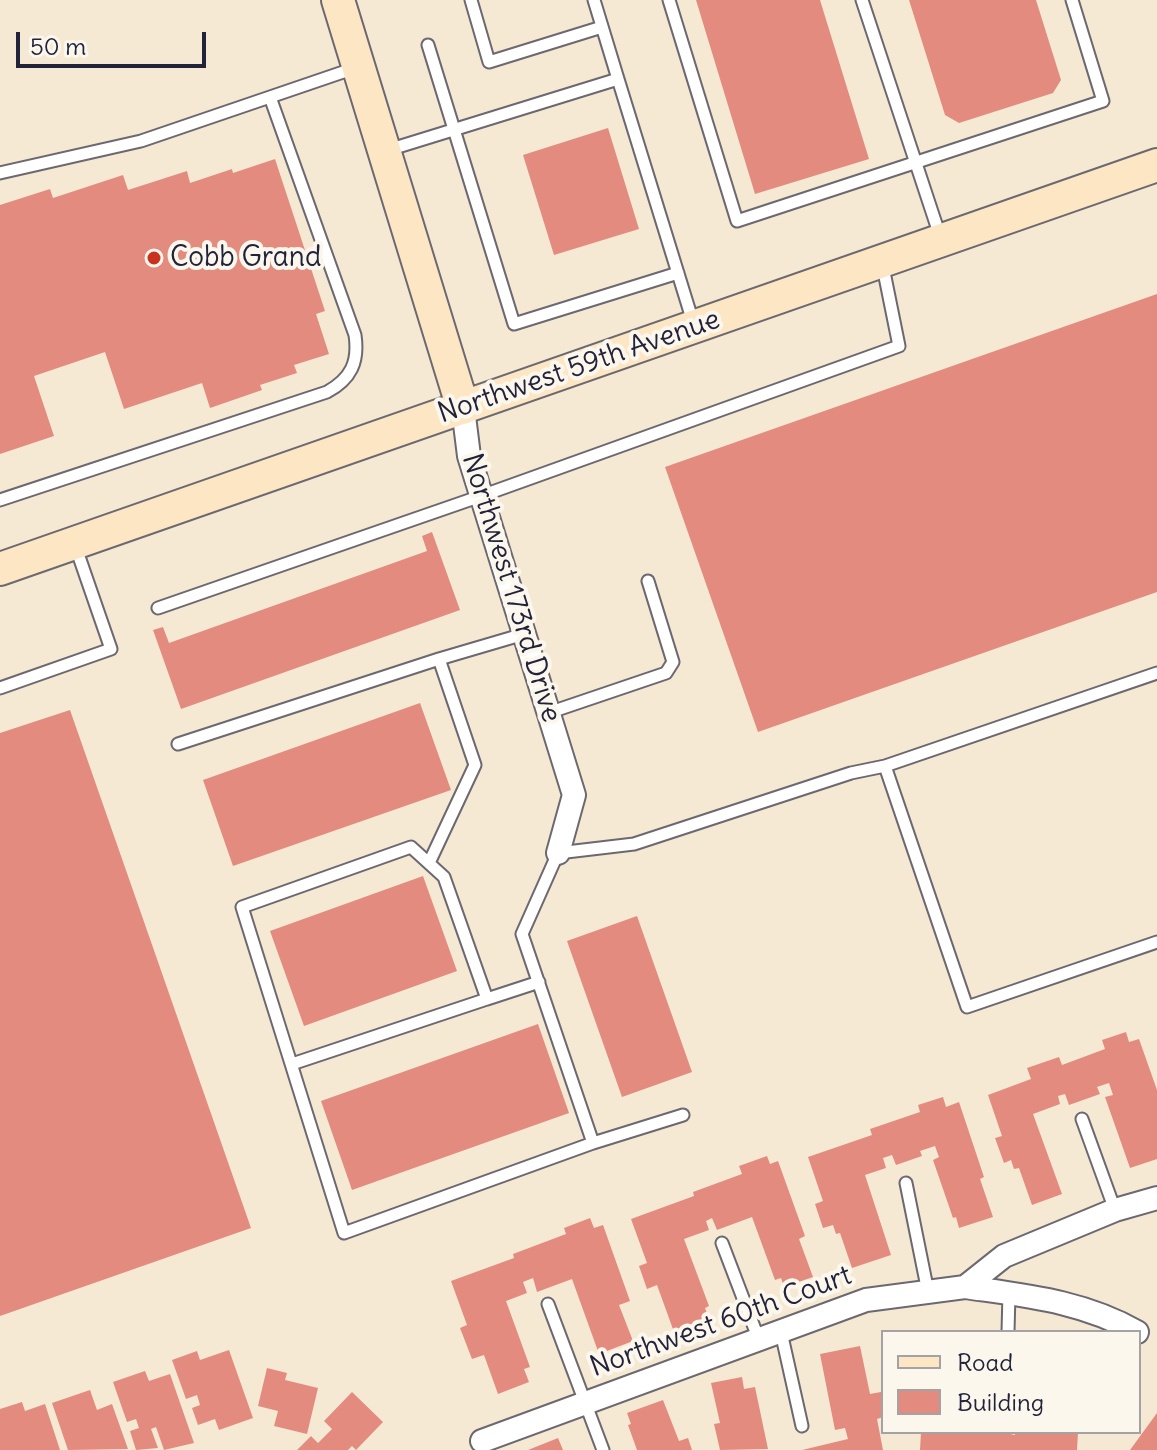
<!DOCTYPE html>
<style>
body{margin:0}
#map{position:relative;width:1157px;height:1450px;overflow:hidden;background:#f5e9d3;font-family:Delius,sans-serif}
canvas{display:block}
.legend{position:absolute;left:881px;top:1330px;width:260px;height:104px;box-sizing:border-box;background:#fbf7ec;border:2px solid #a4a2a5;margin:0;padding:10px 14px;list-style:none;font-size:24px;color:#22223b}
.legend li{display:flex;align-items:center;gap:16px;height:40px}
.legend b{width:40px;border:2px solid #a4a2a5}
.scale{position:absolute;left:16px;top:32px;width:190px;height:36px;box-sizing:border-box;border:4px solid #22223b;border-top:0;padding-left:10px;font-size:24px;line-height:28px;white-space:nowrap;color:#22223b;-webkit-text-stroke:6px #fbf7ec;paint-order:stroke}
</style>
<div id="map">
<canvas width="1157" height="1450"></canvas>
<ul class="legend">
<li><b style="height:10px;background:#fce6c4"></b>Road</li>
<li><b style="height:22px;background:#e38b7f"></b>Building</li>
</ul>
<div class="scale">50 m</div>
</div>
<script>
const c = document.querySelector('canvas').getContext('2d');
c.lineJoin = 'round';
function paint(path, color) {
  c.fillStyle = color;
  c.fill(path, 'evenodd');
}
function trace(path, color, width, dash) {
  c.strokeStyle = color;
  c.lineWidth = width;
  c.lineCap = dash ? 'butt' : 'round';
  c.setLineDash(dash || []);
  c.stroke(path);
}
function drawText(font, color, halo, rows, align = 'center') {
  c.font = font + ' Delius,sans-serif';
  c.lineWidth = 8;
  c.setLineDash([]);
  c.textBaseline = 'middle';
  c.strokeStyle = halo;
  c.fillStyle = color;
  for (const [text, x, y, turn = 0] of rows) {
    c.save();
    c.translate(x, y);
    c.rotate((+turn || 0) * Math.PI / 180);
    c.textAlign = isNaN(turn) ? turn : align;
    if (halo) c.strokeText(text, 0, 0);
    c.fillText(text, 0, 0);
    c.restore();
  }
}
paint(new Path2D(`
 M696 0H820L869 159 755 194Z
 M909 0H1036L1061 80 1053 93 959 123 945 115Z
 M608 128 639 229 554 255 523 155Z
 M275 159 325 311 316 314 329 354 294 365 297 373 260 385 262 390 210 408 202 383 124 409 105 352 34 376 54 436 0 454V205L50 189 53 198 123 175 128 190 187 171 190 183 232 169 233 173Z
 M1157 294V592L758 732 665 467Z
 M432 532 460 610 181 709 153 630 163 627 169 643 427 551 422 536Z
 M420 703 451 790 233 866 203 780Z
 M70 710 251 1228 0 1316V733Z
 M423 876 457 971 304 1026 270 931Z
 M637 916 692 1072 622 1097 567 941Z
 M538 1024 569 1113 352 1190 321 1101Z
 M1126 1032 1129 1042 1139 1039 1157 1090V1159L1130 1168 1105 1097 1113 1095 1109 1083 1097 1087 1100 1094 1069 1105 1065 1094 1058 1096 1060 1104 1033 1114 1062 1194 1032 1205 1019 1168 1014 1169 1011 1160 1004 1163 995 1138 1002 1136 988 1095 1031 1079 1027 1068 1059 1057 1062 1065 1105 1049 1102 1040Z
 M943 1097 946 1107 959 1102 984 1177 980 1179 993 1217 959 1228 956 1217 953 1218 933 1160 939 1157 935 1146 920 1151 922 1156 896 1165 892 1155 883 1158 886 1168 865 1175 891 1255 852 1268 840 1233 836 1234 833 1225 823 1228 815 1204 823 1201 808 1157 872 1135 870 1129 920 1112 918 1105Z
 M767 1156 770 1164 778 1161 805 1236 799 1239 813 1277 784 1287 781 1278 775 1280 752 1217 717 1230 712 1218 706 1221 709 1230 684 1239 709 1306 705 1308 709 1319 674 1332 657 1285 647 1289 639 1266 647 1263 631 1219 694 1196 693 1192 742 1174 739 1166Z
 M590 1218 594 1228 603 1225 630 1301 619 1305 633 1341 599 1354 572 1279 537 1292 533 1278 523 1282 527 1293 506 1301 530 1367 524 1369 529 1382 498 1394 484 1355 472 1359 460 1328 467 1325 451 1281 514 1258 513 1254 566 1234 564 1228Z
 M860 1346 870 1394 881 1392 883 1417 877 1419 883 1450H802L848 1439 845 1428 835 1430 820 1354Z
 M229 1350 253 1418 219 1430 215 1419 198 1425 192 1408 200 1405 197 1395 186 1399 172 1360 197 1351 200 1360Z
 M267 1368 287 1373 285 1380 318 1388 307 1434 274 1426 278 1411 258 1406Z
 M145 1371 149 1381 170 1374 194 1443 164 1450 156 1427 151 1429 158 1448 136 1450 130 1431 139 1428 136 1419 127 1422 113 1382Z
 M742 1377 744 1389 755 1387 768 1449 720 1450 714 1424 720 1423 711 1383Z
 M90 1390 97 1410 112 1404 128 1449 68 1450 52 1403Z
 M352 1392 383 1422 356 1450 352 1446 348 1450H297L311 1436 318 1443 332 1429 324 1421Z
 M663 1400 679 1441 688 1438 692 1450H637L628 1425 631 1424 627 1413Z
 M22 1402 25 1411 45 1404 60 1450H0V1409Z
 M1157 1413V1450H1130Z
 M921 1432H1001L1015 1435V1432H1078L1077 1450H920Z
 M558 1438 563 1450H528Z`), '#e38b7f');
const lane = new Path2D(`
 M471 0 489 62 602 27
 M594 0 618 79
 M669 0 737 221 1103 101 1072 0
 M862 0 940 236
 M428 45 514 324 678 273
 M388 150 618 79 693 322
 M0 173 141 141 355 68
 M0 500 327 392C351 379 359 362 355 335L270 97
 M158 608 481 496 899 346 882 262
 M439 659 524 634
 M1157 673 885 766 967 1007 1157 942
 M0 688 111 649 75 545
 M548 713 666 673 673 662 648 581
 M178 744 439 659 475 765 429 863
 M539 982 487 999 444 877 411 847 242 907 344 1233 593 1143 522 934 558 853 634 844 851 773 885 766
 M292 1064 487 999
 M1082 1119 1115 1210
 M593 1143 683 1115
 M906 1183 928 1292
 M722 1243 759 1340
 M548 1304 603 1450
 M781 1332 802 1426
 M1008 1332 1009 1293`);
const street = new Path2D(`
 M463 408 469 456 574 795 558 853
 M965 1287C1027 1296 1082 1301 1137 1332
 M482 1441 866 1300 965 1287 1004 1256 1115 1210 1157 1198`);
const secondary = new Path2D(`
 M338 0 463 408
 M0 569 1157 165`);
trace(lane, '#6c6870', 15);
trace(street, '#6c6870', 26);
trace(secondary, '#6c6870', 36);
trace(lane, '#fff', 11);
trace(street, '#fff', 22);
trace(secondary, '#fce6c4', 32);
for (const [x, y, r, color] of [
 [154,258,8,"#c8321e"]
]) {
  const dot = new Path2D();
  dot.arc(x, y, r, 0, 2 * Math.PI);
  c.fillStyle = color;
  c.fill(dot);
  trace(dot, '#fbf7ec', 3);
}
drawText('28px', '#22223b', '#fbf7ec', [
 ["Cobb Grand",170,258]
], 'left');
drawText('28px', '#22223b', '#fbf7ec', [
 ["Northwest 59th Avenue",579,367,-19],
 ["Northwest 173rd Drive",511,588,73],
 ["Northwest 60th Court",721,1322,-20]
]);
</script>
